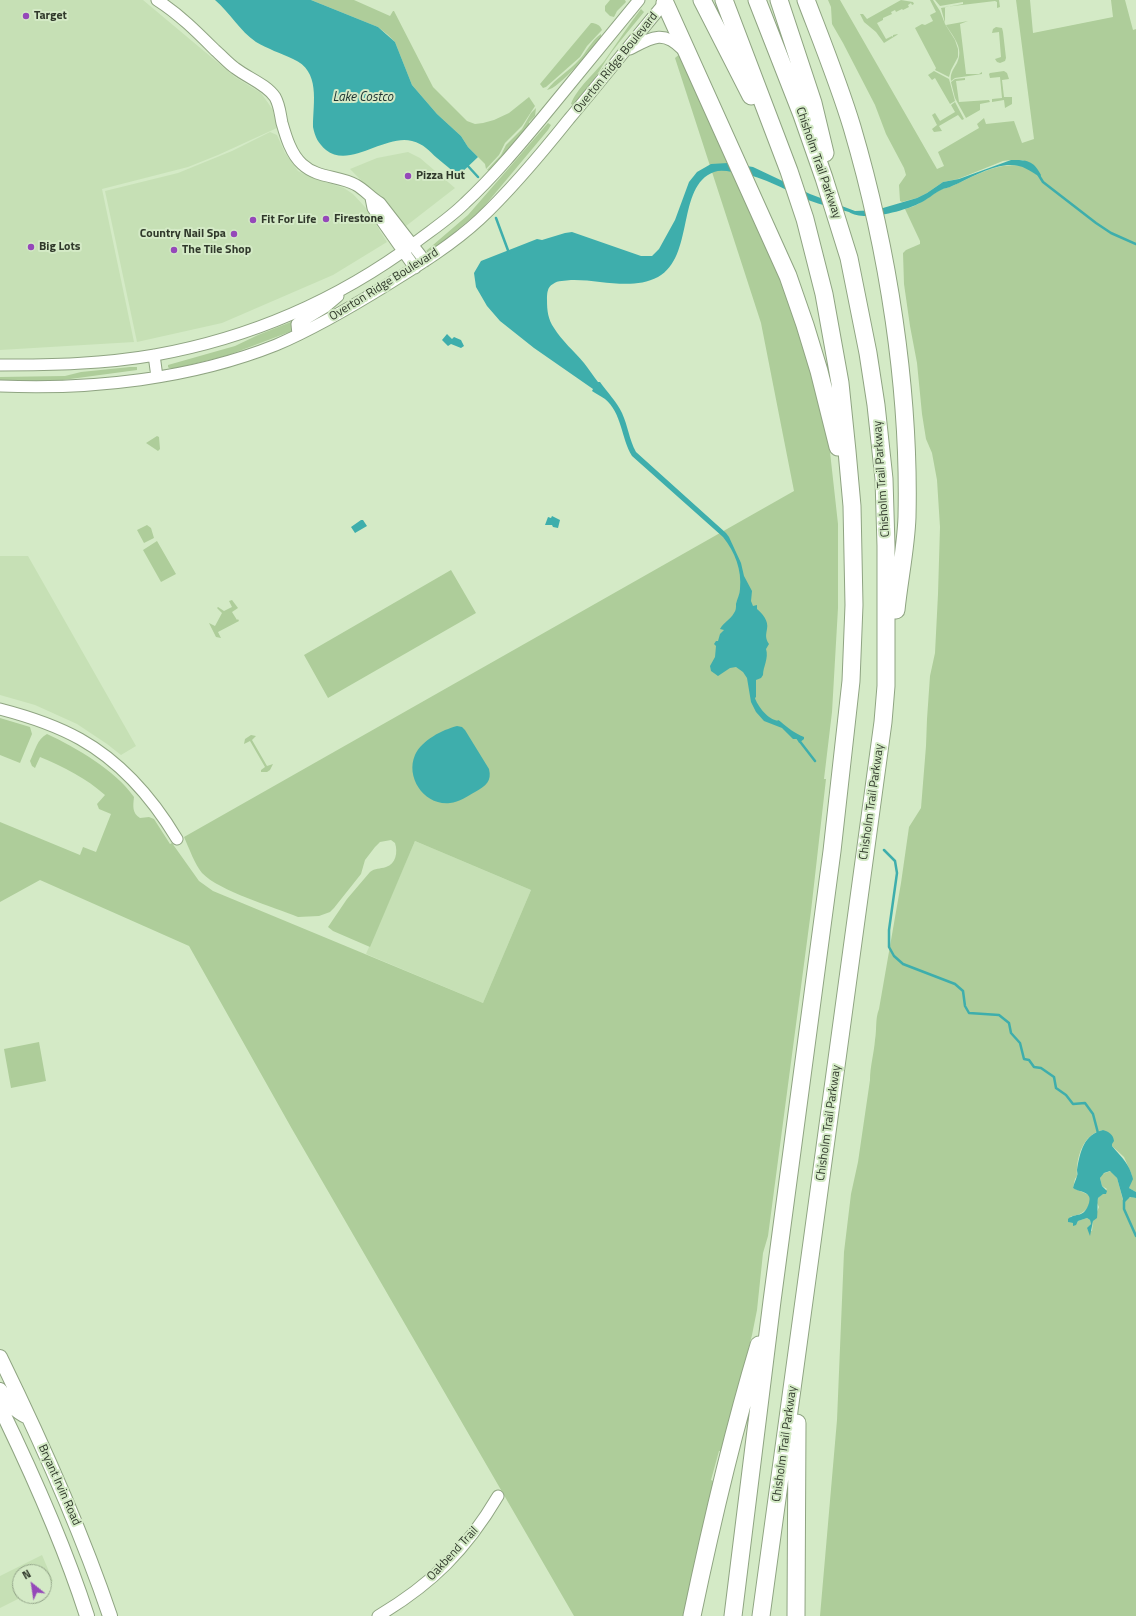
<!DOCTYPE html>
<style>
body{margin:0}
#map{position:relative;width:1136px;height:1616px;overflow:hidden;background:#d4eac6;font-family:"Titillium Web",sans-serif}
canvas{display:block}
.north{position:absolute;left:12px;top:1564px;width:40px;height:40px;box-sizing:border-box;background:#d4eac6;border:1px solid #92a388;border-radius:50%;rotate:330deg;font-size:11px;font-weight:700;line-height:16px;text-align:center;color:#30392b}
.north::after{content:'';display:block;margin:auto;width:14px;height:18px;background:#9548b9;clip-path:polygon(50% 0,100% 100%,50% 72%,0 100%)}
</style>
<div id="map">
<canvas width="1136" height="1616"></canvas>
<div class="north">N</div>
</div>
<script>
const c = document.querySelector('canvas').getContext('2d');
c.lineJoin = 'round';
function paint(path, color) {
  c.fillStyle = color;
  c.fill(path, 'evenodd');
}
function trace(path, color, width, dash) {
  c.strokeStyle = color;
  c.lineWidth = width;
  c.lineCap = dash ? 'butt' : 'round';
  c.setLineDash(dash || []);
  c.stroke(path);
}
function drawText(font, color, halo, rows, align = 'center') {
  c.font = font + ' "Titillium Web",sans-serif';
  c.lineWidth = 4;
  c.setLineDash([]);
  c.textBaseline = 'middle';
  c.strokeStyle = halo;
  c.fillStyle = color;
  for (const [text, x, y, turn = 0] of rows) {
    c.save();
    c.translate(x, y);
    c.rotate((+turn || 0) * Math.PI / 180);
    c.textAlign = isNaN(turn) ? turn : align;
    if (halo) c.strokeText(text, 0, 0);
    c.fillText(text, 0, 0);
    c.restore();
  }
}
paint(new Path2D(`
 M0 0H143L235 77 261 93 273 110 277 128 218 155 188 167 102 189 134 342 0 350Z
 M270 132 277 135 285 153 298 171 310 177 344 188 353 194 365 207 387 242 333 275 222 323 137 342 105 191 178 173 232 151Z
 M408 152 420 158 455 188 406 226 350 169 377 158Z
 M0 556H28L136 746 121 755 107 744 77 724 35 705 0 695Z
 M415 841 531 890 483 1003 366 954Z
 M42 1555 53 1581 44 1586V1572H20V1596H24L0 1608V1576Z`), '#c6e0b5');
paint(new Path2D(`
 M311 0H354L390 16 393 11H394L433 87 467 121 475 124 483 123 494 120 509 113 529 97 535 106 522 126 505 143 499 155 486 169 485 164 468 147 461 136 437 114 412 85 395 42 388 35 378 27Z
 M610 0H625L626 2 617 11 614 17 610 16 605 11V6Z
 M828 0H840L937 169 944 166 938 152 979 128 977 124 984 118 986 124 1014 121 1022 143 1034 139 1016 0H1030L1033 33 1113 17 1111 0H1125L1133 30 1136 29V1192L1129 1188 1132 1175 1124 1157 1112 1146 1103 1130C1083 1134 1076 1157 1077 1176L1075 1179 1073 1188 1089 1195C1094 1207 1081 1216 1071 1216L1068 1222 1077 1223 1078 1221 1087 1218 1090 1220 1091 1224 1087 1229 1092 1231 1093 1221 1099 1207 1097 1203 1098 1198 1107 1189 1102 1186 1100 1178 1102 1174 1111 1171 1117 1178 1123 1200 1131 1197 1136 1198V1616H820L837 1420 844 1252 851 1194 858 1162 870 1080C870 1067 874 1053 875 1040 877 1029 875 1019 879 1009L901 883 909 827 921 808 926 746 927 719 930 676 935 653 938 594 940 527 937 480 932 453 926 439 922 414 917 363 910 326 904 284 903 253 906 250 920 244V241L905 209C919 206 928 197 940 190 944 188 948 188 952 186 974 177 999 160 1025 167 1031 169 1035 174 1040 177L1023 160H1011L1003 161 958 179 943 182 927 193 917 198 902 202 900 201 899 185 906 175 904 168 886 134 875 105 843 43 832 24 831 7Z
 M901 0 913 2 914 4 912 5 911 3 908 5 909 7 903 10 902 9 896 12 895 10 891 12 892 14 883 18V20L877 23 886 39 892 36 893 37V35L898 34 897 35 884 43 876 32 864 22 860 14H863L867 19Z
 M930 0H933L940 11 945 24 955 40 958 49V57L951 70 949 77 935 70 936 68 915 28 922 24 925 25 933 21 930 15 936 12Z
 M935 0H999L1000 7 997 8V2L995 1 945 7V23L941 8 963 4V2L940 6Z
 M641 9 644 12C633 26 621 39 611 53 599 70 589 91 573 105L571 104C576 89 595 73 605 60 617 43 628 26 641 9Z
 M968 21 960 24 966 74H979L982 72V74L955 78 951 81C950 73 953 70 957 63 964 48 954 38 946 25Z
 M591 23C596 23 600 25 602 30L587 46 580 57 546 87 543 88 540 84Z
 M996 27 1002 28 1003 32 1006 58 1005 61 1000 63 997 62 995 59 1001 57 999 32 992 33 993 29Z
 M601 34V37C593 48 559 89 547 90 556 78 569 71 579 60 587 52 590 42 601 34Z
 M681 53 683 65 705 110 795 311 829 443 838 524V608L832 712 824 779H826L811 911 768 1236 763 1253 757 1310 752 1335 722 1451H719L711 1480 713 1481 710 1496 709 1508 686 1616H574L292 1129 189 946 40 880 0 902V822L80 855 83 847 96 852 111 814 99 809 97 804 105 795C86 778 64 767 40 757L35 768 32 766 30 761C35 751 37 739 47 734 77 748 115 770 134 797 133 806 132 813 140 818L149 817 154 819 170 844 172 843 199 881 213 891 483 1003 531 890 415 841 370 947 333 931 328 927 347 899 370 872C375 868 380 869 386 867 396 864 398 852 395 843L391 840 380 842 375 847 365 860 361 874 334 908 330 912 319 916 298 917C274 907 219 891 202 873 195 865 189 848 184 837L794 491 761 323 675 58Z
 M934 71 949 79 955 101 950 104 935 78 932 80 928 75Z
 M1004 71 1007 73 1009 79 1002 80 1004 97H1012V104L1005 108 1004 100 992 102V99L1002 98 1000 77 990 78 989 74 990 73Z
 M965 78V80L956 81 959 102 989 100 990 102 980 104V110L966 118 955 98 951 82 955 79Z
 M955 102 964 119 962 120 958 115 939 126 942 131 934 132 932 129 937 125 932 115 935 113 940 121 955 112 951 105Z
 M536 108 535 116 529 122V125L489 171 487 170 501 155 506 145 522 129 531 113Z
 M548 123 551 125 548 130 482 209 435 249 428 252 426 251 468 215Z
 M296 320 292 331 226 356 177 368H169L168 367V365L235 346 258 335Z
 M130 367H137V370L48 382 0 381V377L65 376 81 372Z
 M157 436 159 437 160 449 158 451 146 443Z
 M147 525 151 528 154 538 144 543 137 530Z
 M157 541 176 574 161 582 143 550Z
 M451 570 476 613 328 698 304 655Z
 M232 600 238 608 232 612 237 620 238 619 239 621 218 632 221 638 216 637 209 623 215 626 222 613 217 608 218 607 224 611 232 607 229 601Z
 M0 718 30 727 32 734 20 763 0 755Z
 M251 735 256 736 252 740 267 766 273 764 270 770 267 772H261V770L265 767 250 741 244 744 245 739Z
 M39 1042 46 1081 11 1088 4 1049Z`), '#aecd9a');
paint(new Path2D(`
 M215 0H311L378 27 395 42 412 85 437 114 461 136 468 147 478 157 458 176C452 170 444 164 437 158 429 151 424 144 412 141 385 134 350 169 326 150 318 143 315 137 313 127 313 102 321 71 293 59 280 53 268 49 256 42 240 31 230 13 215 0Z
 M1011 160C1027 160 1033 160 1041 175L1040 177C1029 170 1022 164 1007 165 987 167 969 179 952 186 949 188 944 188 941 190 933 194 927 200 920 203 905 211 863 222 849 212 836 208 821 205 808 200 783 189 761 175 732 172 726 171 720 170 714 172 676 186 695 257 658 277 631 291 599 279 571 280 565 281 558 280 553 284 547 287 547 294 547 300 547 311 548 319 554 328 562 341 574 351 584 363 589 369 593 376 598 382H600C607 392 617 402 622 413 628 426 629 439 636 452L726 533 729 537 741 563 744 576 752 591 751 601 753 606 757 605V609C762 613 769 621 767 629 766 635 765 638 769 644L766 649C769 658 763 667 763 675L761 678 756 680V697L755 698C757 705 767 718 775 720 779 722 777 718 781 722 788 728 794 733 804 737V739L799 743 798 739H793L782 728 764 721 756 712 751 702 747 678 743 672 736 667 730 668 718 676 711 671 710 666 715 657 716 646 714 644 716 641H718L720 634 724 630 720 629C724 622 730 620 734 613 736 610 736 608 736 604 737 599 740 594 740 589 742 570 735 552 723 537L632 456C621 438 622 413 605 399 601 396 596 394 592 391L593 389 534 348 500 321 487 306 476 287 474 273 481 261 537 239 542 240 565 233 572 232 641 256H652L659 249 675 220 689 182 697 172 711 164 728 163 753 167 810 194 855 211 882 210 883 208 917 198 927 193 943 182 959 179Z
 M447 334 452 339 454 337 461 340 464 346 461 348 451 344 448 346 442 340Z
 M552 516 560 520 558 528 553 527 552 525H545L548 517 551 518Z
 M361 520H363L367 526 355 533 351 527Z
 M457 726 462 727 465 730 489 769C492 781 486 786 475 792 468 796 459 802 450 803 425 806 405 778 415 755 422 740 442 730 457 726Z
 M1103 1130C1109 1132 1113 1134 1114 1141L1112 1144V1146C1122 1158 1129 1163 1133 1179L1129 1188 1136 1192V1198L1130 1197 1124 1203 1117 1178 1110 1171 1104 1173 1100 1178 1102 1186 1107 1191 1106 1194H1103L1098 1198C1097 1205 1098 1210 1097 1218L1093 1221 1090 1236 1087 1228 1091 1224 1090 1220 1087 1218 1078 1221 1076 1225 1073 1226V1223L1068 1222V1219C1076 1212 1084 1219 1089 1203 1090 1199 1090 1197 1087 1194 1083 1191 1077 1191 1073 1188 1074 1183 1076 1180 1077 1176 1078 1174 1077 1172 1077 1170 1080 1152 1084 1134 1103 1130Z`), '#3eaeac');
trace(new Path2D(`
 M467 165 478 177
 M1038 174 1043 182 1052 189 1096 223 1111 233 1136 244
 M496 218 509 253
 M798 739 815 761
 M884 850 895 861 897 873 889 930V947L894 956 903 964 955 984 963 991 965 1006 969 1013 999 1015 1009 1023 1011 1033 1020 1043 1024 1059 1029 1060 1034 1067 1041 1068 1054 1077 1056 1088 1066 1095 1073 1104 1085 1103 1093 1114 1098 1133
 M1124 1200V1209L1136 1236`), '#3eaeac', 2.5);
const minor = new Path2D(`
 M157 0C179 14 197 32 215 50 222 56 228 63 235 68 248 78 266 84 275 97 280 106 280 114 282 123 286 137 291 154 302 164 318 179 339 175 356 185 365 190 371 198 380 203L425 261
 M630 49C651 38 663 29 682 49
 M371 198 373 208 415 268
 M298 335 297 324 325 307 338 296
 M154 355 157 377
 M0 365C52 365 104 364 155 355 250 338 339 299 416 242 433 229 450 218 465 203 493 177 518 147 543 117 575 78 607 39 639 0
 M0 386C91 390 191 379 276 345 316 328 353 306 390 283 421 264 453 244 480 219 512 189 541 154 569 119 602 80 634 39 667 0
 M0 709C27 716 55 725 80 739 121 762 153 799 177 839
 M378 1616C432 1584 466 1550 498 1496`);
const major = new Path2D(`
 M0 1357C41 1441 80 1527 110 1616
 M0 1390C8 1401 14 1411 28 1417
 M0 1407C33 1475 64 1544 87 1616`);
const highway = new Path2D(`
 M702 0 751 96
 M724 0 789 171 805 219 824 294 840 383 847 451 852 506 854 605 851 681 832 851 772 1301 733 1616
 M757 0 802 115 824 178 849 258 868 353 876 405 884 479 886 546V686L883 722 761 1616
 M779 0 813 103 825 153
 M806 0C822 42 839 84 852 127 888 249 910 390 907 517 906 547 899 580 896 610
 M665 3 788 276 805 325 819 371 838 447
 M692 1616C711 1525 732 1435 759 1345
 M796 1616 797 1423`);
trace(minor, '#8fa482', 13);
trace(major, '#8fa482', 16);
trace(highway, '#8fa482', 19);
trace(minor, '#fff', 11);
trace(major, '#fff', 14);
trace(highway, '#fff', 17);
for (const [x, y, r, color] of [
 [26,16,4,"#9548b9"],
 [408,176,4,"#9548b9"],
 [326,219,4,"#9548b9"],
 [253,220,4,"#9548b9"],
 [234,234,4,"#9548b9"],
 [31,247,4,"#9548b9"],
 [174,250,4,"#9548b9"]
]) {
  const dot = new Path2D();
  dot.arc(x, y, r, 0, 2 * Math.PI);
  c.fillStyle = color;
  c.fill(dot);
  trace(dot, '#d4eac6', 1.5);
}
drawText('bold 12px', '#30392b', '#d4eac6', [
 ["Target",34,16],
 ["Pizza Hut",416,176],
 ["Firestone",334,219],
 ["Fit For Life",261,220],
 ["Country Nail Spa",226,234,"right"],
 ["Big Lots",39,247],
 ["The Tile Shop",182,250]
], 'left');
drawText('12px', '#30392b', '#d4eac6', [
 ["Overton Ridge Boulevard",616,63,-51],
 ["Chisholm Trail Parkway",818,163,71],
 ["Overton Ridge Boulevard",384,285,-32],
 ["Chisholm Trail Parkway",882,479,-94],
 ["Chisholm Trail Parkway",872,802,-82],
 ["Chisholm Trail Parkway",829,1123,-82],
 ["Chisholm Trail Parkway",785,1444,-82],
 ["Bryant Irvin Road",59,1485,66],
 ["Oakbend Trail",453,1554,-47]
]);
drawText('italic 13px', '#1b2f2f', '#d4eac6', [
 ["Lake Costco",363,98]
]);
</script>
